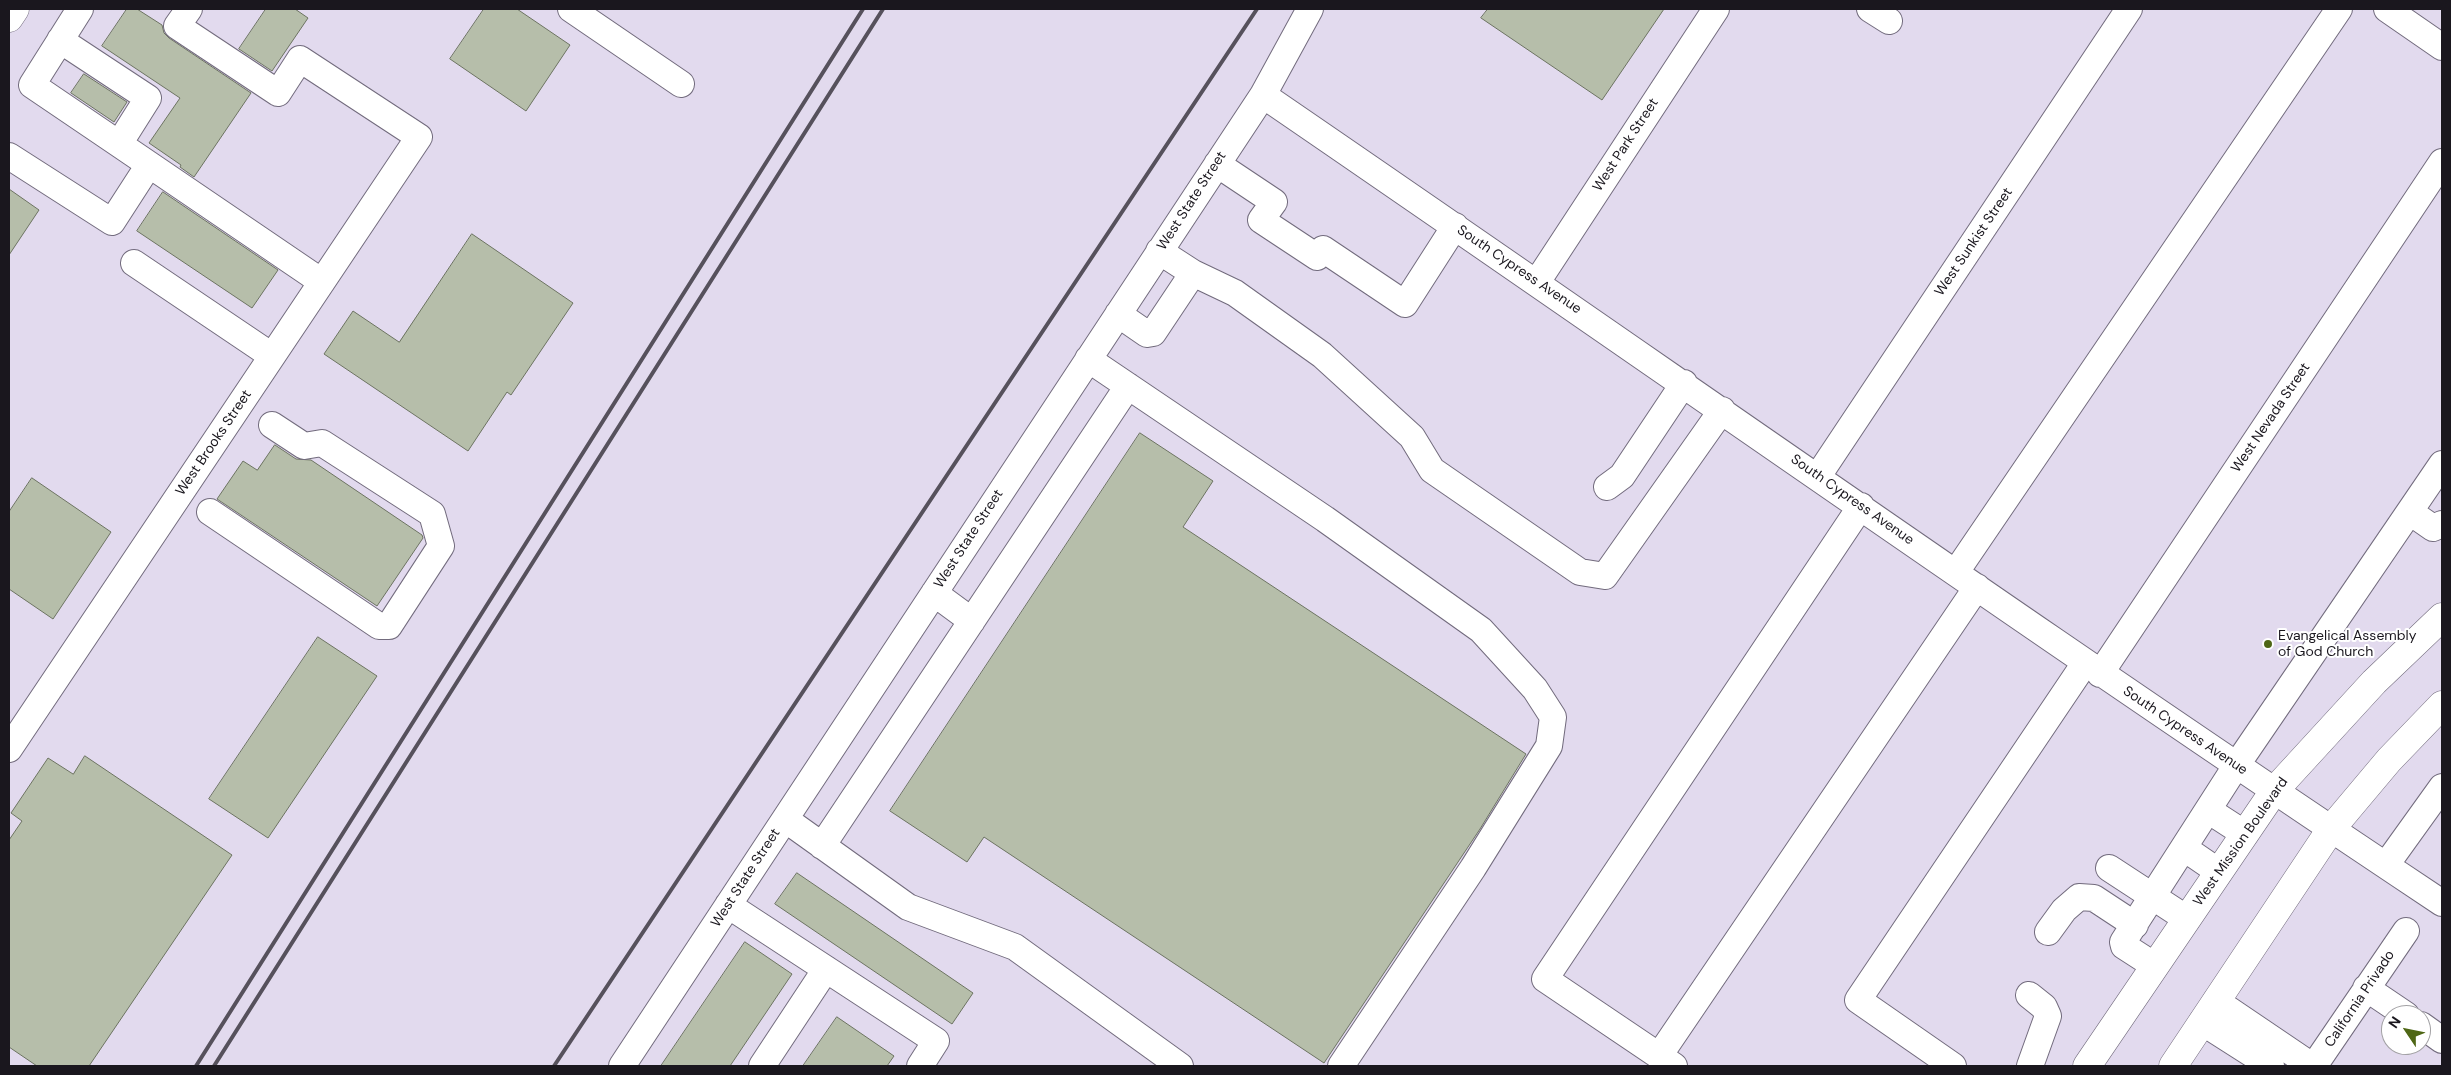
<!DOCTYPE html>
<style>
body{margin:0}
#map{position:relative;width:2451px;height:1075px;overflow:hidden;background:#e2daee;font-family:"DM Sans",sans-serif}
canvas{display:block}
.frame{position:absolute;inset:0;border:10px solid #1a171e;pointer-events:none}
.north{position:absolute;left:2381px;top:1005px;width:50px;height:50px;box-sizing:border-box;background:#fff;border:1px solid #a3a2a5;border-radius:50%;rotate:304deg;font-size:14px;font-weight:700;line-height:20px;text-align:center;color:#1a171e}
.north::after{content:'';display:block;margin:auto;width:18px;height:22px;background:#4f6716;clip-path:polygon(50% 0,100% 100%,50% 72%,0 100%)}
</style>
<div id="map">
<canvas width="2451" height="1075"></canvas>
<div class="frame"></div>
<div class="north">N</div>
</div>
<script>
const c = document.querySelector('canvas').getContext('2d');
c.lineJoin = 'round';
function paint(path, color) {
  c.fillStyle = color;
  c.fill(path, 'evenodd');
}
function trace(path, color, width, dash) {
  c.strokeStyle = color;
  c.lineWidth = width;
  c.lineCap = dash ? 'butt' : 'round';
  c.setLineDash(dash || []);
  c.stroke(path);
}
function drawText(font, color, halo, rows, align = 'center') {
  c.font = font + ' "DM Sans",sans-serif';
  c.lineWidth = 4;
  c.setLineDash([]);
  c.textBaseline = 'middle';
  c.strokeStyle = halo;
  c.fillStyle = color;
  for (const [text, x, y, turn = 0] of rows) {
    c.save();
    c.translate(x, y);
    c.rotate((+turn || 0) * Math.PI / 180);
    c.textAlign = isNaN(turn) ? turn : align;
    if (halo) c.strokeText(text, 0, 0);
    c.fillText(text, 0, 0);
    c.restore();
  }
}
const building = new Path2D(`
 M127 9H137L162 25 164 33 169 38 251 93 194 177 180 167 181 165 149 143 180 98 102 46Z
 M266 9H295L308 18 272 71 239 49Z
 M484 9H517L570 45 526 111 450 59Z
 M1488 9H1664L1602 100 1481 18Z
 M84 74 127 102 114 122 71 93Z
 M9 189 39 210 9 255Z
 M163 192 278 270 252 308 137 231Z
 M472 234 573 303 511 395 507 392 468 451 324 354 353 311 399 342Z
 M1140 433 1213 481 1183 527 1526 754 1480 829 1324 1063 984 837 967 862 890 811Z
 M275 445 296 459 311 460 422 535 423 538 377 606 217 499 243 461 257 470Z
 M32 478 111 532 53 619 9 589V512Z
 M318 637 377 676 268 838 209 799Z
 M85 756 232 855 89 1066H37L9 1047V840L22 821 11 813 48 758 73 774Z
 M797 873 973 993 952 1024 775 904Z
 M745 942 792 974 730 1066H661Z
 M837 1017 894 1056 887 1066H803Z`);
paint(building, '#b6beaa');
trace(building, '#6c7361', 1);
const minor = new Path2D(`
 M571 9 681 84
 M1870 9 1889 21
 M2387 9 2442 47
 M60 40 148 98 119 144 32 85 80 9
 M1263 95C1656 364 2045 639 2442 903
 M119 144 322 282
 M9 156 112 222 143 174
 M1217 164 1274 202 1261 220 1317 257 1323 249 1405 304 1455 226
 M134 263 272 356
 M1193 273 1235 293 1322 355 1412 437 1432 470 1580 572 1605 576 1722 410
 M1537 282 1716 9
 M1118 314 1147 334 1153 333 1193 273 1159 251
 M1088 359 1325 519 1481 630 1535 689 1553 717 1549 746 1473 868 1341 1066
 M1818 476 2129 9
 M1607 487 1622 476 1684 383
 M210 512 379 626H389L441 546 432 514 322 443 304 446 272 425
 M2410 512 2433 528 2442 524
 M1956 572 2339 9
 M934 593 972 621
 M2100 674 2442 162
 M9 749 419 137 300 59 278 93 177 26 189 9
 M2208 810 2245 834
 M785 819 908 907 1015 947 1180 1066
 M822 846 1128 386
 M2184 848 2219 872
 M2386 865 2442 787
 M2109 868 2187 919
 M728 905 936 1041 920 1066
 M2048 932 2064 910 2079 897 2094 898 2135 925
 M2155 966 2124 946 2123 942 2236 766 2442 464
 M2366 988 2406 1015
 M2029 995 2044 1007 2048 1016 2030 1066
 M2216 1001 2312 1066
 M2202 1022 2271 1066
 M2421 1025 2442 1040
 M1659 1056 1977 587
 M622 1066 1263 95 1310 9
 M762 1066 826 969
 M1674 1066 1545 979 1861 506
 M1953 1066 1858 1000 2085 663
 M2314 1066 2406 931`);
const major = new Path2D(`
 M9 18 15 9
 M2087 1066 2274 791 2374 682 2442 617
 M2173 1066 2331 829 2389 760 2442 705`);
trace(minor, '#726b7d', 28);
trace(major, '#726b7d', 29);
trace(minor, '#fff', 26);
trace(major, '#fff', 28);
trace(new Path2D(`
 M196 1066 863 9
 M214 1066 883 9
 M554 1066 1257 9`), '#56515c', 4);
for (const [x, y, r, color] of [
 [2268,644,5,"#4f6716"]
]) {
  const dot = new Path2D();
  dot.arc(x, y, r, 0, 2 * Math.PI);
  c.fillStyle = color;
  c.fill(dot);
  trace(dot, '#fff', 2);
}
drawText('14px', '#1a171e', '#fff', [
 ["West Park Street",1626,145,-57],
 ["West State Street",1192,201,-57],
 ["West Sunkist Street",1974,242,-56],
 ["South Cypress Avenue",1519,270,34],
 ["West Nevada Street",2271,418,-56],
 ["West Brooks Street",214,443,-56],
 ["South Cypress Avenue",1852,500,35],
 ["West State Street",969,539,-57],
 ["South Cypress Avenue",2185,731,34],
 ["West Mission Boulevard",2241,842,-55],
 ["West State Street",746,878,-57],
 ["California Privado",2360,999,-56]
]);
drawText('14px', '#1a171e', '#fff', [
 ["Evangelical Assembly",2278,636],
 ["of God Church",2278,652]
], 'left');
</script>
